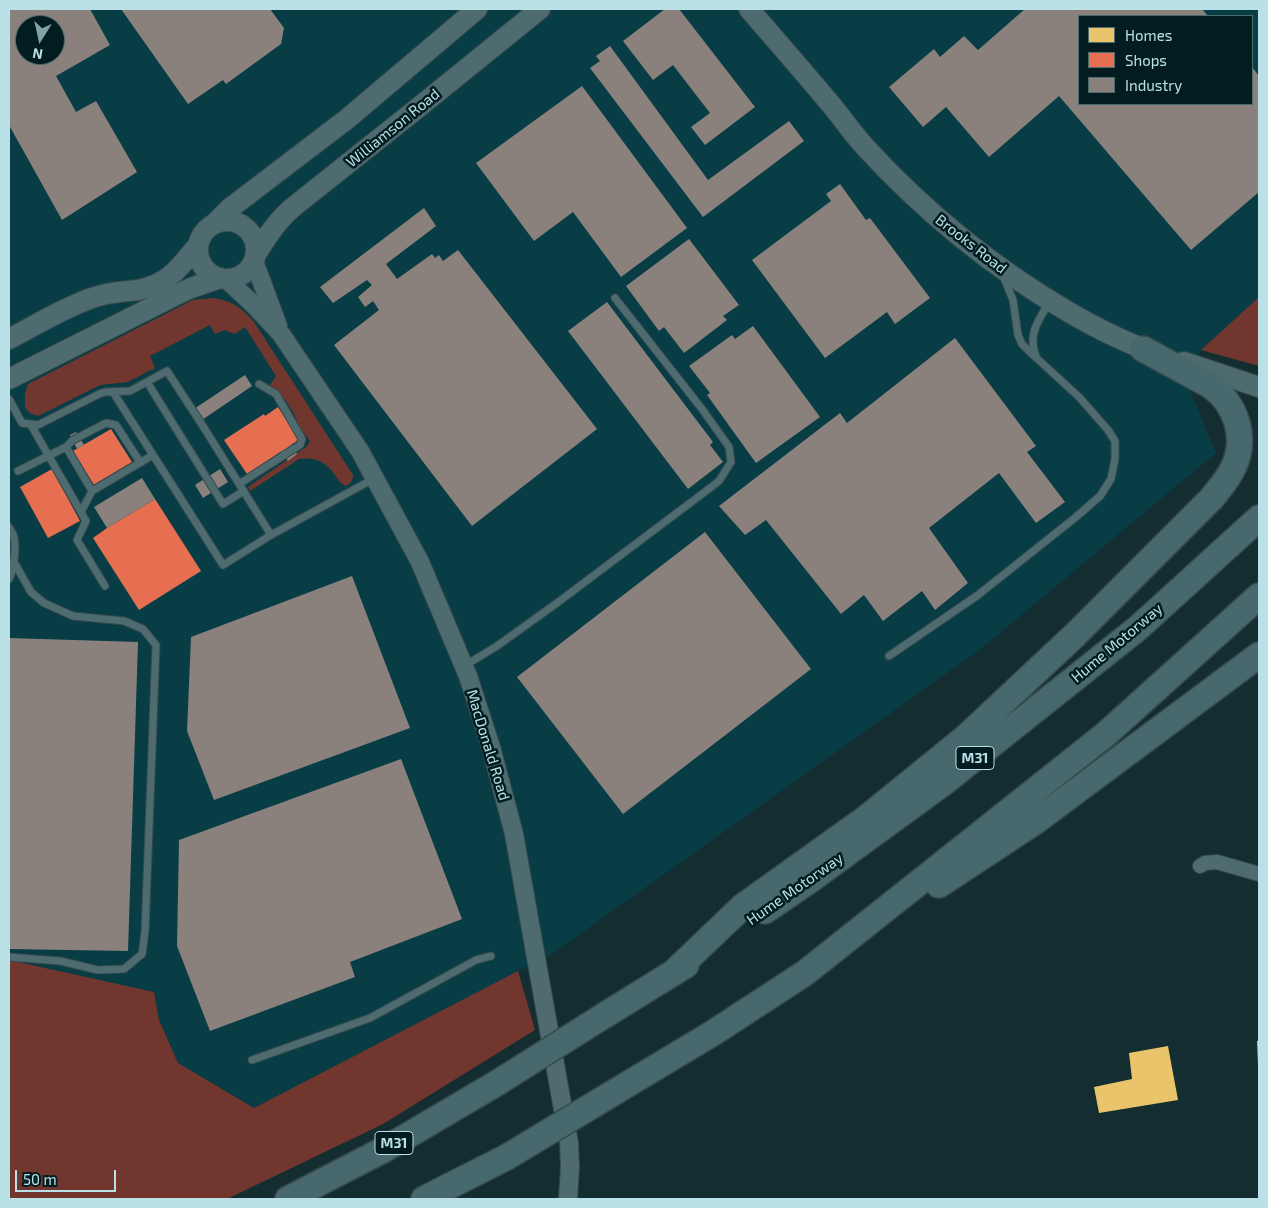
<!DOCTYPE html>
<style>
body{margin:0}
#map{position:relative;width:1268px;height:1208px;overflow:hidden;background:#132d31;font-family:"Exo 2",sans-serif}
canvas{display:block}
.frame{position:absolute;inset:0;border:10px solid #bae1e8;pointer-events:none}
.legend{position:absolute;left:1078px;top:15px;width:175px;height:90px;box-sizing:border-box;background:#021c20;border:1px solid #4c6b70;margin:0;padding:6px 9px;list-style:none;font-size:15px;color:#bae1e8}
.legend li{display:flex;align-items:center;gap:10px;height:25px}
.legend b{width:25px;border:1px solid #4c6b70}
.north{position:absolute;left:15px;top:15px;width:50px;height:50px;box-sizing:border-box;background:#021c20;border:1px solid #4c6b70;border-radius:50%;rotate:190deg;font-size:14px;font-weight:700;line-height:20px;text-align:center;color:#bae1e8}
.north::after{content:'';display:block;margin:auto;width:18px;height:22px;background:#80a2a8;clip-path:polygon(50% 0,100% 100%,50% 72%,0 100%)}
.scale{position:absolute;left:15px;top:1170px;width:101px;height:22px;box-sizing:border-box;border:2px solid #bae1e8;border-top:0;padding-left:6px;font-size:15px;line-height:18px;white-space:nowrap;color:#bae1e8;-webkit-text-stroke:4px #021c20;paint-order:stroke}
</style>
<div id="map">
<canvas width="1268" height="1208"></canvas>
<div class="frame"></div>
<ul class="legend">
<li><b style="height:14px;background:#e9c46a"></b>Homes</li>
<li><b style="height:14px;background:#e76f51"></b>Shops</li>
<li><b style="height:14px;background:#8a817c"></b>Industry</li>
</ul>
<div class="north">N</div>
<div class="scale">50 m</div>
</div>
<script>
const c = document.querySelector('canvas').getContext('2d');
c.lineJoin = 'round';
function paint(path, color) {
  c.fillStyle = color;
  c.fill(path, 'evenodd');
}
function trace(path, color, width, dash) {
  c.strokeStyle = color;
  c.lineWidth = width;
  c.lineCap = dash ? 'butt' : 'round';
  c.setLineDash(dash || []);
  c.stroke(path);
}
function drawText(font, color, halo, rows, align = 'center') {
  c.font = font + ' "Exo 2",sans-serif';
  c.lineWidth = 5;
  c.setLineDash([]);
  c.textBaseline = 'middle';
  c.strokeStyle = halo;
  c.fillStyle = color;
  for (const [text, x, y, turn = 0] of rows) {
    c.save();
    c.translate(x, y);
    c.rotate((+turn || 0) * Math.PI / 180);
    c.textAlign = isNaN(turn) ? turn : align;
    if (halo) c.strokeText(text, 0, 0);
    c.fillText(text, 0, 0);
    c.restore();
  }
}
paint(new Path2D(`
 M9 9H1259V297L1201 350 1189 388 1216 453 982 648 555 952 254 1108 178 1063 159 1020 154 992 9 960ZM1079 16H1252V104H1079ZM25 25H55V55H25Z`), '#093d45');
paint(new Path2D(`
 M1259 297V366L1201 350Z
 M213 298C231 300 242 308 254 322L353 475C353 480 351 483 346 486 341 484 340 482 337 478 326 462 318 457 299 459L250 491 248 487 306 447 310 442C308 436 304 434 300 429 297 424 296 418 294 414 288 403 280 392 270 385L276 376 245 327 235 334 224 330 215 334 210 325 150 356 155 368 128 382 100 385 38 416 30 413 25 408V394L28 384 185 304 193 300Z
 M9 960 154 992 159 1020 178 1063 254 1108 518 971 535 1030 383 1124 227 1199H9Z`), '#71372f');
paint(new Path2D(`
 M1257 1041H1259V1064L1258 1065Z
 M1168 1046 1178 1100 1099 1113 1094 1087 1132 1079 1129 1053Z`), '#e9c46a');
paint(new Path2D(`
 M278 407 297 436V441L247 474 224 440 264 414 265 416Z
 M111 429 132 462 94 485 73 451Z
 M52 469 80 521 48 538 20 487Z
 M155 499 201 571 139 610 93 538 107 528Z`), '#e76f51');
paint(new Path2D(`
 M9 9H90L110 45 56 76 76 112 96 101 137 172 62 220 9 125ZM25 25H55V55H25Z
 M121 9H270L284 28 281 44 226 84 223 80 188 104Z
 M665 9H679L755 107 705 145 691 127 710 113 673 65 653 80 623 41Z
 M1025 9H1202L1208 16H1079V104H1252V67L1259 76V192L1191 250 1059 96 989 157 946 107 923 127 889 87 934 49 940 57 964 36 978 50Z
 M610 46 708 180 789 121 804 141 703 217 590 68 600 61 596 56Z
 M582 86 687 228 621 277 573 212 534 241 476 163Z
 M840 184 866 220 870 218 930 298 895 324 887 312 825 358 752 260 831 201 826 194Z
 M424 208 436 226 386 264 397 279 432 254 435 258 439 255 443 261 458 250 597 429 472 526 334 345 379 310 373 301 365 307 358 297 372 285 367 280 333 303 320 287Z
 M689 239 739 305 723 316 727 320 684 353 664 327 659 331 626 286Z
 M607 302 713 442 710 445 723 462 688 489 568 331Z
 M753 326 820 417 756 463 707 395 710 393 689 366 732 335 735 339Z
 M955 338 1036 446 1027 452 1065 502 1036 523 999 473 929 528 968 583 935 610 922 591 883 621 864 595 841 614 766 520 745 535 719 506 840 413 847 423Z
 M245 375 252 386 202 420 194 409Z
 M76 432 84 445 77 449 70 435Z
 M291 445 297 454 288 461 281 451Z
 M220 469 228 482 203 498 195 485Z
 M142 478 155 499 107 528 94 507Z
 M705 532 811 669 623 814 517 677Z
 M352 576 410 728 214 800 187 731 191 637Z
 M9 638 138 642 128 951 9 949Z
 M401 759 462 919 350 962 355 977 210 1031 177 946 179 840Z`), '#8a817c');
const service = new Path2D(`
 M1036 356C1027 335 1039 319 1050 301
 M147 382 223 504 244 491
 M113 392 223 565 271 535
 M9 399 22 423 38 425 99 394 105 392 130 391 167 371 201 423 271 535 375 478
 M31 425 86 521 77 540 105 586
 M66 447 73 440 106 423 116 425 140 462
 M18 471 66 447 92 491 153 455
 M239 484 300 445 302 439 276 394 259 384
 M81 512 92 491
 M9 527C10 530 12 532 13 534 17 544 14 570 9 579
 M889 656 978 595 1076 517 1100 496 1111 479 1115 459V441L1108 430 1079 397 1030 352 1022 344 1018 335 1013 300 1004 278
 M464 666 497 646 557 603 710 488 719 481 731 462 729 447 702 409 615 298
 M9 957 60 961 98 970 124 969 142 954 145 932 156 645 143 629 124 621 73 616 44 603 31 592 14 562
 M252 1060 370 1018 476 960 491 956`);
const minor = new Path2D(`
 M1200 866 1205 863 1217 862 1259 874`);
const tertiary = new Path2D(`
 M254 261 278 326
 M226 279 255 306 281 334 360 451 420 562 468 676 491 747 514 834 569 1143 570 1167 568 1199`);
const secondary = new Path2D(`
 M749 9C775 39 802 70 828 101 841 116 852 133 866 148 925 212 992 267 1067 311 1096 328 1125 343 1156 353
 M198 250a29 29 0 1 1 58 0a29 29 0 1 1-58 0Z
 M214 224 229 209 347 119 477 9
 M255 256C266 238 276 222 292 208L419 107 540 9
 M9 339C36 325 63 308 92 298 107 292 122 292 138 290 169 284 179 268 198 245
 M1184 362 1259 387
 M9 379 178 294 191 288 220 278`);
const motorway = new Path2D(`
 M939 885 1036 821 1259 655
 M765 911 809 881 942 784 1138 628 1259 518
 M673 973 742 907 865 819 966 737 1075 635 1212 498C1220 488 1229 478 1234 466 1247 437 1236 404 1211 386L1143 349
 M605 1015 686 965
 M618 1090 713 1033 805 973 1106 734 1259 596
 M288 1199 385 1149 497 1083
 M424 1199 507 1157`);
trace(service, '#354a4e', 9);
trace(minor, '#354a4e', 16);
trace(tertiary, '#354a4e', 20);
trace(secondary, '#354a4e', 22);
trace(motorway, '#354a4e', 28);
trace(service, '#4e6b70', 7);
trace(minor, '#4e6b70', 14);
trace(tertiary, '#4e6b70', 18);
trace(secondary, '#4e6b70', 20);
trace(motorway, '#47686c', 25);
const motorwayBridge = new Path2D(`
 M497 1083 605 1015
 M507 1157 618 1090`);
trace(motorwayBridge, '#354a4e', 28, []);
trace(motorwayBridge, '#47686c', 25);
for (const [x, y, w] of [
 [975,758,38],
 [394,1143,38]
]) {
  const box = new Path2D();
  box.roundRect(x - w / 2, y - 11.5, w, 23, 4);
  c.fillStyle = '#021c20';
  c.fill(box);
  trace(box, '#bae1e8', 1);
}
drawText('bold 14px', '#bae1e8', null, [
 ["M31",975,758],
 ["M31",394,1143]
]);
drawText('15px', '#bae1e8', '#021c20', [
 ["Williamson Road",393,128,-39],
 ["Brooks Road",971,244,38],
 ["Hume Motorway",1117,643,-40],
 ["MacDonald Road",488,745,73],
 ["Hume Motorway",795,889,-35]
]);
</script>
